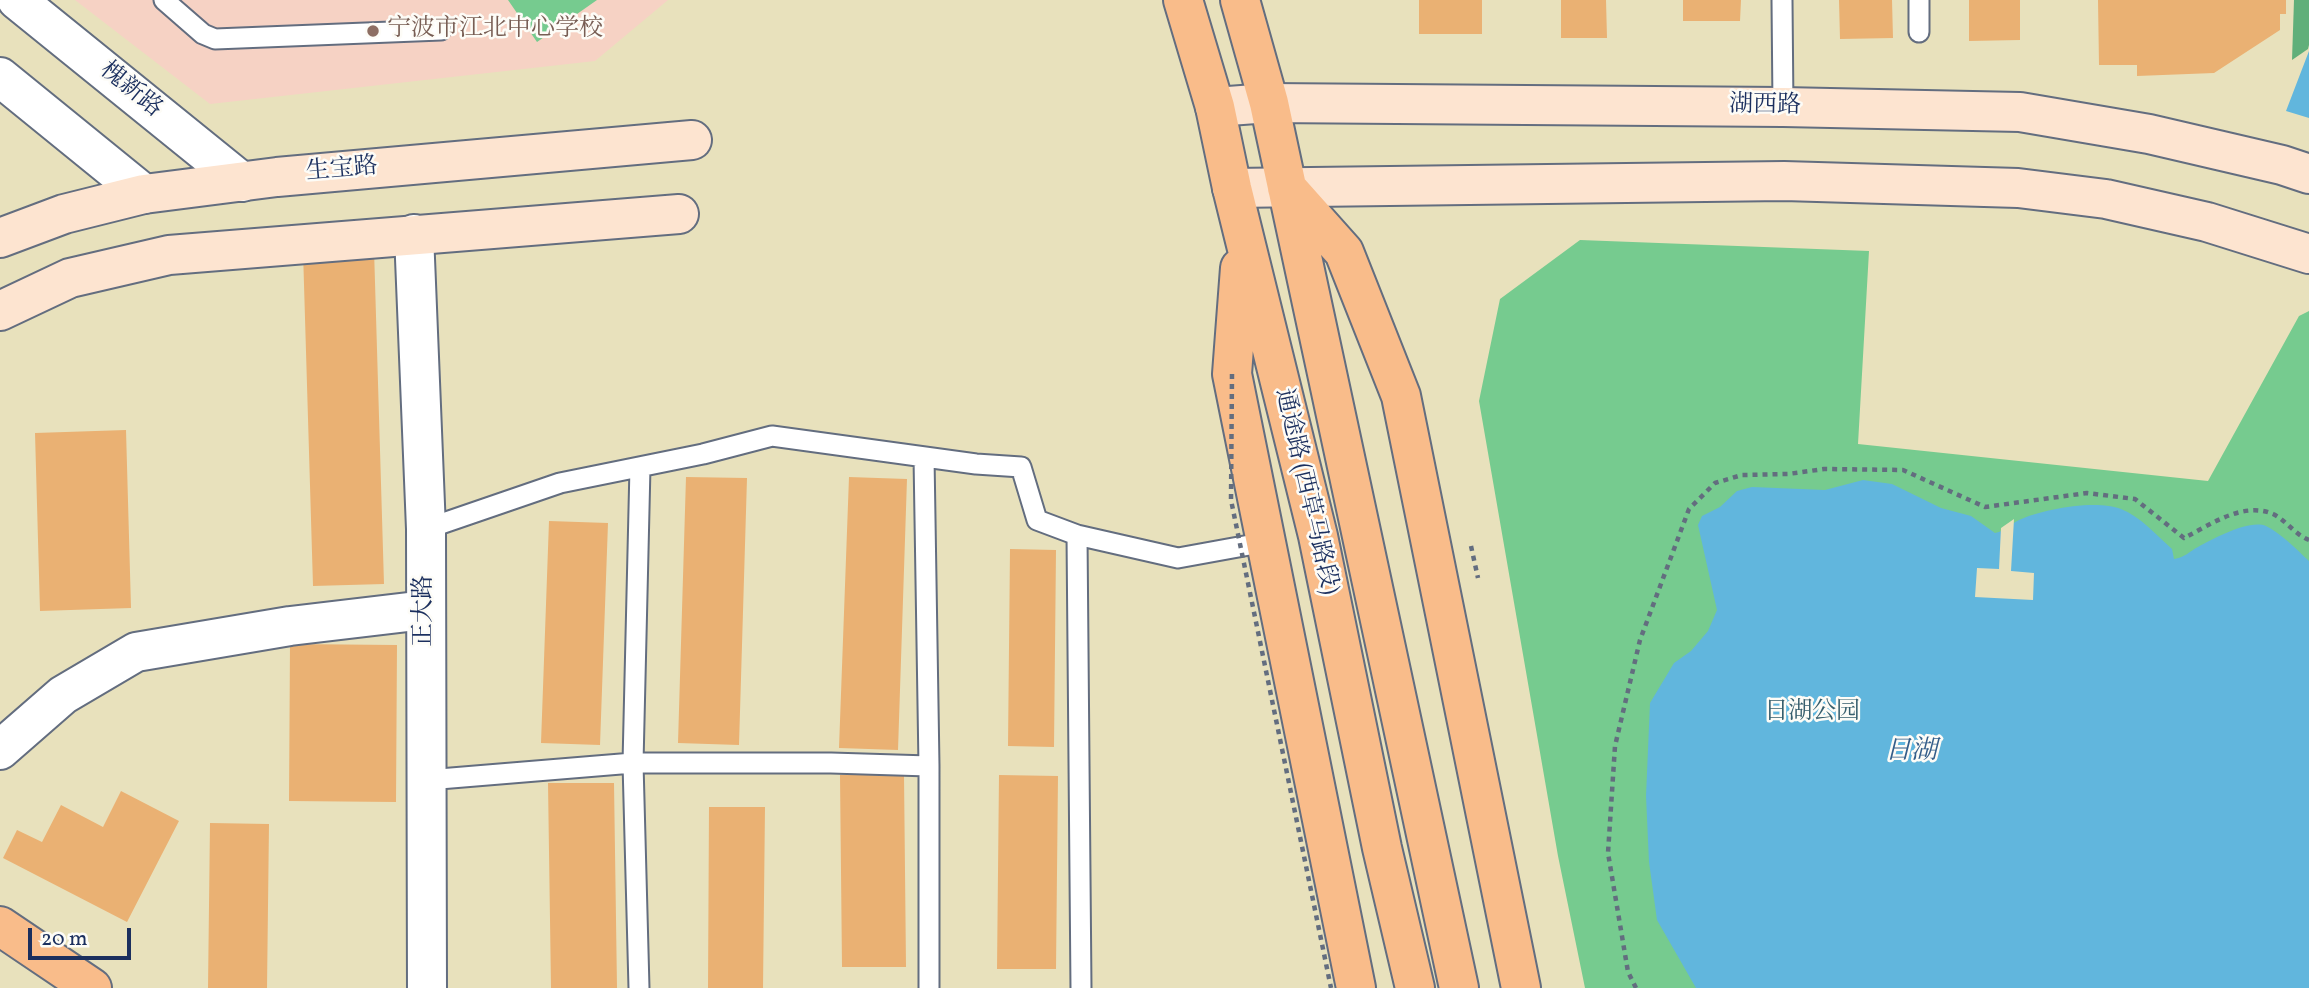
<!DOCTYPE html>
<meta charset="utf-8">
<style>
body{margin:0}
#map{position:relative;width:2309px;height:988px;overflow:hidden;background:#e8e1bc;font-family:Vollkorn,serif}
canvas{display:block}
.scale{position:absolute;left:28px;top:928px;width:103px;height:32px;box-sizing:border-box;border:4px solid #1b2f5e;border-top:0;padding-left:9px;font-size:21px;line-height:24px;white-space:nowrap;color:#1b2f5e;-webkit-text-stroke:5px #fdfcf7;paint-order:stroke}
</style>
<div id="map">
<canvas width="2309" height="988"></canvas>
<div class="scale">20 m</div>
</div>
<script>
const c = document.querySelector('canvas').getContext('2d');
c.lineJoin = 'round';
function paint(path, color) {
  c.fillStyle = color;
  c.fill(path, 'evenodd');
}
function trace(path, color, width, dash) {
  c.strokeStyle = color;
  c.lineWidth = width;
  c.lineCap = dash ? 'butt' : 'round';
  c.setLineDash(dash || []);
  c.stroke(path);
}
function drawText(font, color, halo, rows, align = 'center') {
  c.font = font + ' Vollkorn,"Noto Serif SC",serif';
  c.lineWidth = 5;
  c.setLineDash([]);
  c.textBaseline = 'middle';
  c.strokeStyle = halo;
  c.fillStyle = color;
  for (const [text, x, y, turn = 0] of rows) {
    c.save();
    c.translate(x, y);
    c.rotate((+turn || 0) * Math.PI / 180);
    c.textAlign = isNaN(turn) ? turn : align;
    if (halo) c.strokeText(text, 0, 0);
    c.fillText(text, 0, 0);
    c.restore();
  }
}
paint(new Path2D(`
 M75 0H668L595 61 210 104Z`), '#f6d2c4');
paint(new Path2D(`
 M508 0H597L537 42Z
 M1580 240 1869 251 1858 444 2208 481 2299 316 2309 311V988H1585L1558 856 1479 401 1500 299Z`), '#76cb8f');
paint(new Path2D(`
 M2294 0H2309V45L2308 49 2292 60Z`), '#60af7a');
paint(new Path2D(`
 M2309 51V118L2286 111Z
 M1863 480 1892 484 1941 508 1971 516 1995 533C2006 531 2010 524 2019 520 2042 509 2096 499 2121 509 2140 516 2157 536 2172 549L2174 559C2184 558 2190 551 2198 547 2213 539 2249 519 2266 526 2282 534 2296 549 2309 561V988H1696L1657 920 1649 862 1646 796 1650 703 1674 663 1691 651 1708 631 1717 610 1698 525 1702 516 1720 507 1737 491 1752 487 1825 490Z`), '#61b6dd');
paint(new Path2D(`
 M2014 519 2011 571 2034 573 2033 600 1975 597 1977 568 1999 569 2001 528Z`), '#e8e1bc');
paint(new Path2D(`
 M1419 0H1482V34H1419Z
 M1561 0H1606L1607 38H1561Z
 M1683 0H1741L1740 21H1683Z
 M1839 0H1892L1893 38 1840 39Z
 M1969 0H2020V40L1969 41Z
 M2098 0H2286V14H2280V30L2214 73 2137 76V65H2099Z
 M374 249 384 584 313 586 303 251Z
 M126 430 131 608 40 611 35 433Z
 M686 477 747 478 739 745 678 743Z
 M849 477 907 479 898 750 839 748Z
 M549 521 608 523 600 745 541 743Z
 M1010 549 1056 550 1054 747 1008 746Z
 M290 644 397 645 396 802 289 801Z
 M840 775H904L906 967H842Z
 M999 775 1058 776 1056 969H997Z
 M548 783H614L617 988H551Z
 M121 791 179 821 127 922 3 858 17 830 42 842 61 805 103 827Z
 M709 807H765L763 988H708Z
 M210 823 269 824 267 988H208Z`), '#eab173');
const service = new Path2D(`
 M164 0 203 34 215 39 441 30
 M1782 0 1783 107
 M1919 0V32
 M924 457 929 766V988
 M426 529 560 483 703 454 772 436 976 464 1021 467 1037 520 1077 535 1081 988
 M1077 535 1178 558 1266 542
 M427 780 633 763H831L929 766
 M639 988 633 763 640 467`);
const minor = new Path2D(`
 M0 750 63 695 136 652 290 626 425 610`);
const tertiary = new Path2D(`
 M17 0 242 182
 M0 77 144 194
 M414 234 426 529 427 988`);
const secondary = new Path2D(`
 M1215 107 1269 103 1783 107 2020 112 2149 134 2282 165 2309 174
 M1232 188 1784 181 2018 188 2106 199 2207 222 2309 254
 M0 238 64 214 144 194 277 177 692 140
 M0 311 70 278 169 255 679 214`);
const primary = new Path2D(`
 M1183 0 1215 107 1232 188 1318 536 1382 848 1415 988
 M1240 0 1269 103 1459 988
 M1287 188 1344 252 1401 396 1521 988
 M1240 268 1232 374 1356 988
 M0 926 92 988`);
trace(service, '#636d7f', 23);
trace(minor, '#636d7f', 42);
trace(tertiary, '#636d7f', 42);
trace(secondary, '#636d7f', 42);
trace(primary, '#636d7f', 42);
trace(new Path2D(`
 M1471 546 1478 578
 M1636 988 1628 972 1608 853 1615 746 1640 640 1689 509 1715 483 1742 475 1788 474 1824 469 1903 470 1985 507 2087 493 2135 499 2184 538C2210 525 2243 501 2273 514 2286 520 2294 534 2309 540`), '#636d7f', 4.5, [5, 5]);
trace(service, '#fff', 19);
trace(minor, '#fff', 38);
trace(tertiary, '#fff', 38);
trace(secondary, '#fde4d0', 38);
trace(primary, '#f9bc8a', 38);
trace(new Path2D(`
 M1232 374 1231 500 1331 988`), '#636d7f', 4.5, [5, 5]);
for (const [x, y, r, color] of [
 [373,31,7,"#8d6e63"]
]) {
  const dot = new Path2D();
  dot.arc(x, y, r, 0, 2 * Math.PI);
  c.fillStyle = color;
  c.fill(dot);
  trace(dot, '#fdfcf7', 2.5);
}
drawText('24px', '#785e54', '#fdfcf7', [
 ["宁波市江北中心学校",387,31]
], 'left');
drawText('24px', '#1b2f5e', '#fdfcf7', [
 ["槐新路",130,91,39],
 ["湖西路",1765,107,1],
 ["生宝路",342,171,-5],
 ["通途路 (西草马路段)",1305,492,77],
 ["正大路",426,611,-90]
]);
drawText('24px', '#365e6d', '#fdfcf7', [
 ["日湖公园",1812,714]
]);
drawText('italic 26px', '#345e8a', '#fdfcf7', [
 ["日湖",1911,753]
]);
</script>
